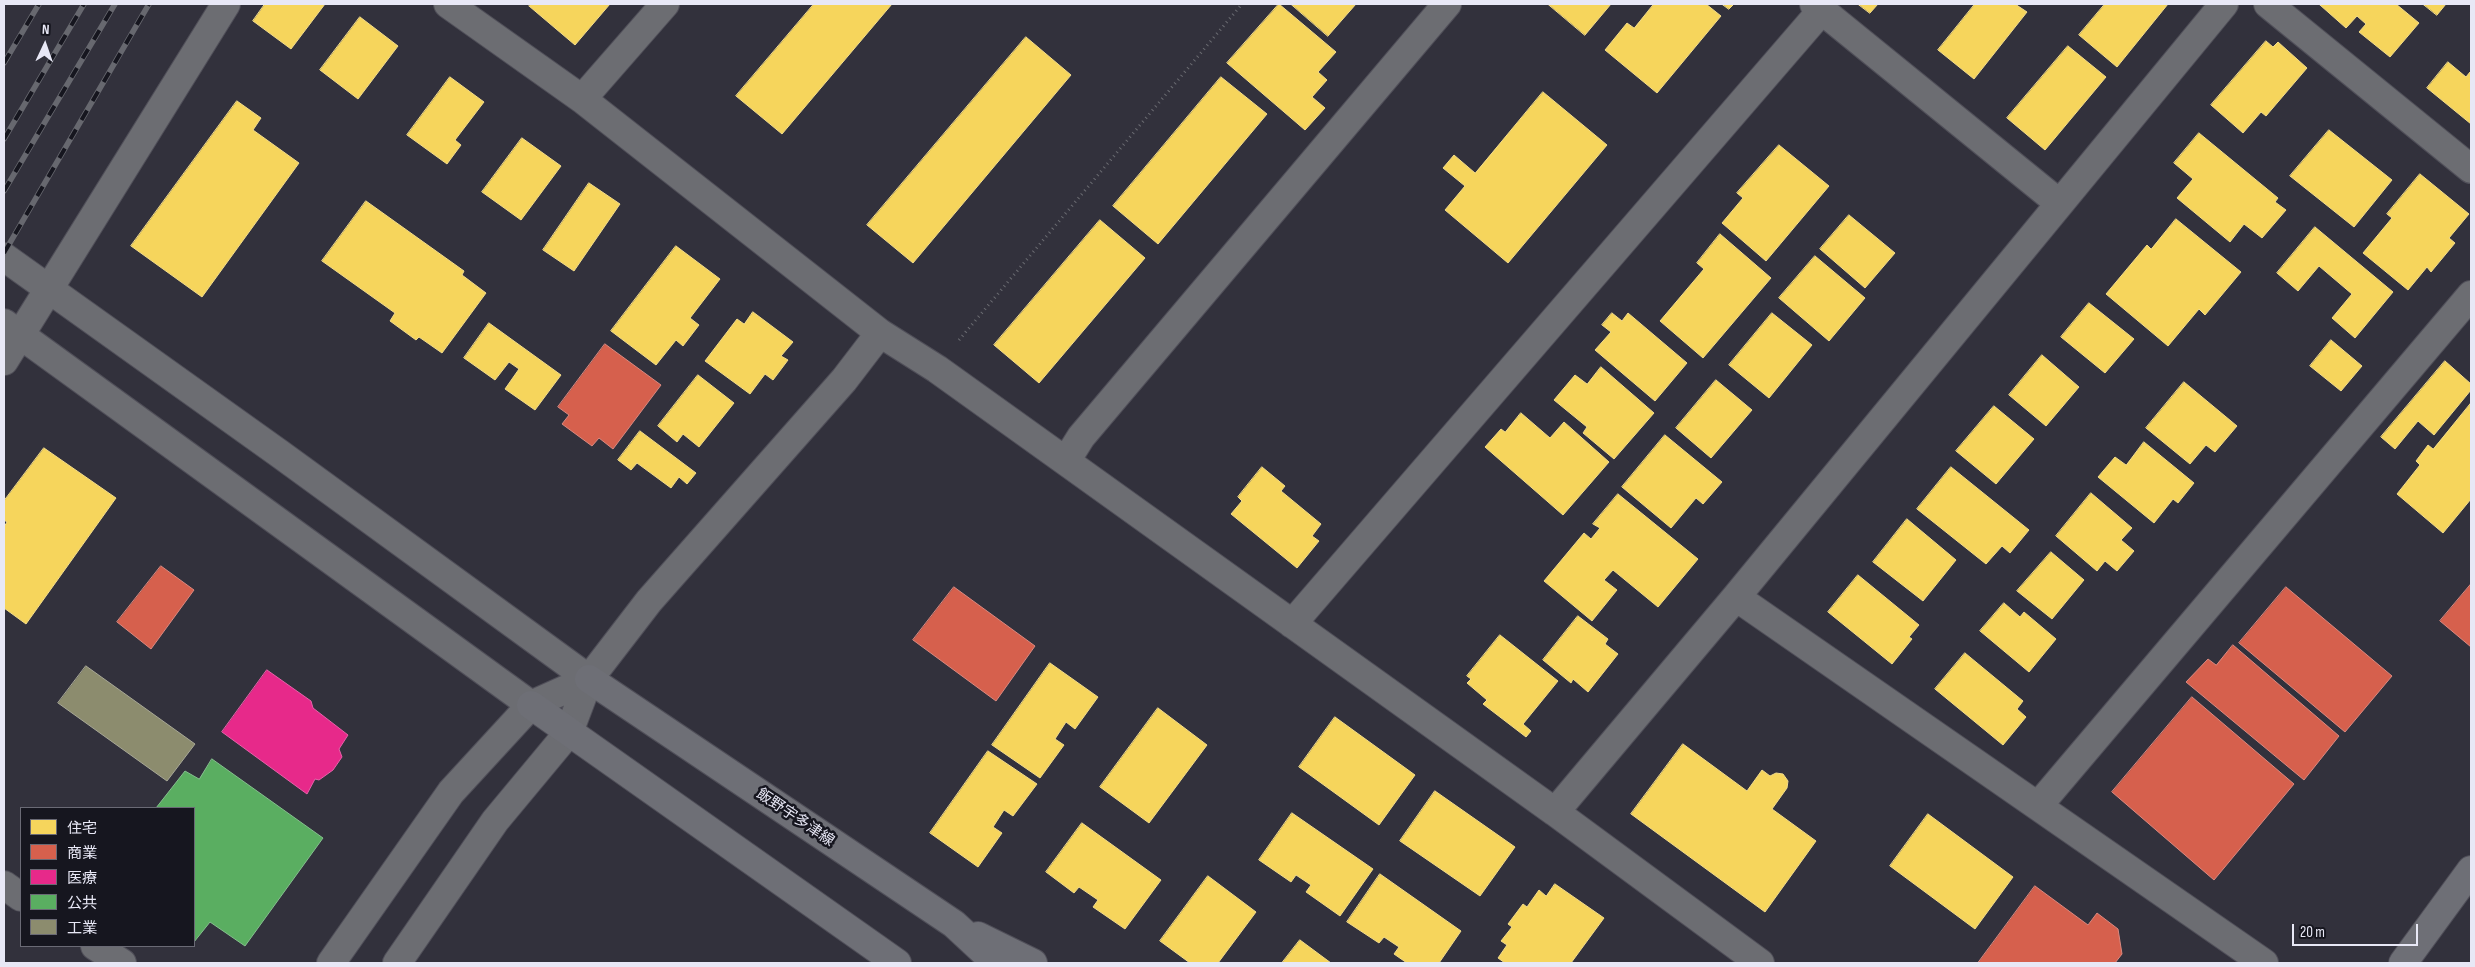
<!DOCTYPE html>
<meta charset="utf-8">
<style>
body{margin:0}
#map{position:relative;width:2475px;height:967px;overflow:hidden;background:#32313c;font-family:"Sofia Sans Condensed","Noto Sans JP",sans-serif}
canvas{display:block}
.frame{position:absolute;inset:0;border:5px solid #e8e8f6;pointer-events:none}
.legend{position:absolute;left:20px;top:807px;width:175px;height:140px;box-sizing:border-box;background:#16161f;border:1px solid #6a6a75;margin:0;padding:6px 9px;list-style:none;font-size:15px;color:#e8e8f6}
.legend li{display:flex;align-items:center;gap:10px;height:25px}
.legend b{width:25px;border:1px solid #6a6a75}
.north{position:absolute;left:20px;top:20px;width:50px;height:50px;-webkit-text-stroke:4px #16161f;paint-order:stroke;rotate:3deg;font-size:14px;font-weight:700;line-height:20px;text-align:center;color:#e8e8f6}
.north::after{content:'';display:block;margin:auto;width:18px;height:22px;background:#e8e8f6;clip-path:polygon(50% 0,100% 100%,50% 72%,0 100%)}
.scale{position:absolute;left:2292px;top:924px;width:126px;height:22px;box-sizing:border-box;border:2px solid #e8e8f6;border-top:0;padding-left:6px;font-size:15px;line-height:18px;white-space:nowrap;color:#e8e8f6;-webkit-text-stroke:4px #16161f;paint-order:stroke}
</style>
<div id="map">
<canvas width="2475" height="967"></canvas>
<div class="frame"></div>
<ul class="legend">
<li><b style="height:14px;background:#f6d55c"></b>住宅</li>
<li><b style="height:14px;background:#d6604d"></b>商業</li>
<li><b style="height:14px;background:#e7298a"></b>医療</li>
<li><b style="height:14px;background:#5aae61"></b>公共</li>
<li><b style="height:14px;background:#8c8c6e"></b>工業</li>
</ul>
<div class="north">N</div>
<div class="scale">20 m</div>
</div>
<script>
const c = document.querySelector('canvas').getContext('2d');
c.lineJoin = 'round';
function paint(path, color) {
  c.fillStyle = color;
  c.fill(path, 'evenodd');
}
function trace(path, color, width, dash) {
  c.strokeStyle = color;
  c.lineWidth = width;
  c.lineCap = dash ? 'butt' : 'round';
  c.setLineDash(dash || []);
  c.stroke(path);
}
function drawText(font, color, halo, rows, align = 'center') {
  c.font = font + ' "Sofia Sans Condensed","Noto Sans JP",sans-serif';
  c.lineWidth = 5;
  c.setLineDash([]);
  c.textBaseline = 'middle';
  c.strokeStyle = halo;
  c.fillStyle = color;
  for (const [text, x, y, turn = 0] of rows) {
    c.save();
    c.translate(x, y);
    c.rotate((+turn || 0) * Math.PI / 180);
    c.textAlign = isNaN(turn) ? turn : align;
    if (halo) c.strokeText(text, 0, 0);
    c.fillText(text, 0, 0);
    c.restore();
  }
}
const homes = new Path2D(`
 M265 4H325L291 49 253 21Z
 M531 4H610L575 45 529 6Z
 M814 4H892L782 134 736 96Z
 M1279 4 1336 52 1318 72 1327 80 1312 97 1325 108 1305 130 1227 63Z
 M1291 4H1356L1328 36Z
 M1548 4H1611L1585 35Z
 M1654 4H1706L1721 16 1657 93 1605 50 1627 23 1634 28Z
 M1722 4H1734L1729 9Z
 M1858 4H1878L1870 13Z
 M1975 4H2015L2027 12 1974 79 1938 50Z
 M2105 4H2168L2117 67 2079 35Z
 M2321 4H2396L2419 23 2390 57 2359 32 2366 24 2357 16 2346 28 2320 5Z
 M2423 4H2446L2437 15Z
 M360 17 398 46 358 99 320 70Z
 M1026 37 1071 75 913 263 867 225Z
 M2266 41 2273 47 2278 42 2307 68 2266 116 2261 112 2243 133 2211 105Z
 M2068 46 2106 77 2045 150 2007 118Z
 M2448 62 2466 77 2470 72 2471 73V124L2427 88Z
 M450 77 484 102 455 140 461 145 447 164 407 135Z
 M1221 77 1267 114 1158 244 1113 206Z
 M1543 92 1607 145 1508 263 1445 210 1465 186 1443 168 1454 155 1475 173Z
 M237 101 261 118 253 130 299 163 202 297 131 246Z
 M2329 130 2392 180 2354 227 2290 176Z
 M2199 133 2278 198 2275 202 2286 210 2262 238 2244 224 2230 242 2177 198 2193 179 2174 163Z
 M522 138 561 166 521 220 482 192Z
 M1779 145 1829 186 1766 261 1722 223 1743 198 1737 193Z
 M2420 174 2469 214 2449 238 2455 243 2431 272 2427 267 2408 290 2363 253 2392 218 2387 214Z
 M589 183 620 204 574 271 543 250Z
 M366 201 464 271 462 275 486 293 442 353 419 337 416 340 390 321 395 313 322 261Z
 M1849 215 1895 253 1865 288 1820 249Z
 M2176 219 2241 272 2205 315 2199 309 2168 346 2106 294 2147 245 2151 249Z
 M1100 220 1145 258 1039 383 994 345Z
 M2315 227 2393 292 2355 338 2332 318 2352 294 2319 266 2298 291 2277 273Z
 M1720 234 1771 278 1703 358 1660 321 1704 269 1697 263Z
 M676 246 720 279 690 318 699 325 683 346 676 340 656 365 611 331Z
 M1815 256 1865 298 1829 341 1779 298Z
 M2089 303 2134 339 2105 373 2061 337Z
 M753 312 793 342 781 356 788 360 773 380 765 374 750 394 705 361 737 319 744 324Z
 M1612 313 1622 321 1628 313 1687 363 1655 401 1595 350 1611 332 1602 325Z
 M1772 313 1812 345 1769 398 1729 365Z
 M489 323 561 375 535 410 505 389 519 369 509 362 495 380 464 358Z
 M2331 340 2362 366 2341 391 2310 366Z
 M2042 355 2079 387 2046 426 2009 395Z
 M2445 361 2471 384V390L2434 435 2418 421 2395 449 2381 437Z
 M1601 367 1654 413 1614 459 1583 433 1587 427 1554 400 1575 375 1587 384Z
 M698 375 734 403 699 447 683 434 677 442 658 426Z
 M1716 380 1752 410 1711 458 1676 428Z
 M2184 382 2237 426 2215 452 2206 445 2190 464 2146 428Z
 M2471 403V499L2443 533 2397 494 2420 465 2416 461 2428 445 2433 449Z
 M1994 406 2034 439 1996 484 1956 451Z
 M1521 413 1550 438 1564 422 1609 462 1563 515 1485 447 1501 429 1505 432Z
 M640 431 696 473 687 484 679 477 671 488 637 463 631 470 618 460Z
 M1665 435 1722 482 1703 504 1696 498 1671 528 1622 487Z
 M2144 442 2194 483 2178 503 2173 499 2154 523 2098 477 2115 457 2126 465Z
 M44 448 116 498 26 624 4 608V527L7 522 4 520V501Z
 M1262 467 1285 486 1281 491 1321 524 1312 536 1319 541 1297 568 1231 514 1242 501 1238 497Z
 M1951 467 2029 530 2010 553 2002 546 1986 564 1917 509Z
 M2091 493 2132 528 2121 540 2134 551 2117 571 2105 561 2097 571 2056 536Z
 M1618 494 1698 559 1658 607 1613 570 1604 580 1617 590 1592 621 1544 581 1584 533 1591 539 1600 528 1593 524Z
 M1907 519 1956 560 1923 601 1873 562Z
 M2051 552 2084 580 2052 619 2017 591Z
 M1858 575 1919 625 1909 637 1912 639 1892 664 1828 612Z
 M2004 603 2020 617 2024 612 2056 639 2029 672 1980 631Z
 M1578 616 1608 639 1605 644 1618 654 1588 692 1573 679 1571 683 1543 660Z
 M1500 635 1558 681 1523 724 1531 731 1526 737 1483 704 1487 700 1467 683 1471 679 1467 676Z
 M1965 653 2023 701 2017 709 2026 717 2003 745 1935 689Z
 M1050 663 1098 697 1075 729 1066 722 1055 739 1064 745 1040 778 992 745Z
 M1158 708 1207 745 1149 823 1100 787Z
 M1335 717 1415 775 1379 825 1299 767Z
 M1683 744 1747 791 1762 770 1770 776 1776 773 1783 774 1788 781 1787 788 1772 809 1816 841 1765 912 1631 814Z
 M988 751 1037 784 1013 816 1004 810 993 827 1002 833 978 867 930 833Z
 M1435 791 1515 847 1480 896 1400 841Z
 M1292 813 1373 869 1340 916 1306 892 1311 885 1296 875 1291 882 1259 860Z
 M1928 814 2013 877 1975 929 1890 866Z
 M1082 823 1161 880 1125 929 1093 907 1098 900 1079 887 1074 893 1046 872Z
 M1380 874 1461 931 1439 963H1407L1394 954 1399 947 1384 937 1379 943 1347 922Z
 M1208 876 1256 912 1218 963H1190L1160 941Z
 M1555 884 1604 918 1571 963H1505L1498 958 1507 945 1501 941 1512 927 1508 924 1523 904 1527 907 1539 890 1546 896Z
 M1300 940 1331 963H1282Z`);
paint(homes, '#f6d55c');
trace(homes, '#f2db8a', 1);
const shops = new Path2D(`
 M605 344 661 385 613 449 599 438 592 446 562 424 569 415 558 407Z
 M161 566 194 590 151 649 117 622Z
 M2471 584V647L2440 621Z
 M954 587 1035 646 996 701 913 640Z
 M2286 587 2392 676 2345 732 2239 643Z
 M2233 645 2339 736 2304 780 2186 682 2208 659 2216 665Z
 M2192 697 2294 784 2214 880 2112 792Z
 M2035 886 2088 925 2097 913 2118 929 2122 954 2115 963H1978Z`);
paint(shops, '#d6604d');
trace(shops, '#db8980', 1);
const health = new Path2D(`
 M267 670 311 701 313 708 348 735 339 749 342 757 333 770 319 780 315 779 307 794 222 732Z`);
paint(health, '#e7298a');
trace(health, '#e762aa', 1);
const public = new Path2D(`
 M212 759 323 838 245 946 210 922 194 942V808H156L185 771 199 779Z`);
paint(public, '#5aae61');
trace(public, '#85bf8e', 1);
const industry = new Path2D(`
 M86 666 195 744 167 781 58 703Z`);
paint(industry, '#8c8c6e');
trace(industry, '#a8a897', 1);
const minor = new Path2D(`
 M448 4 582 99 880 333 937 369 1555 812 1736 597 2224 4
 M1814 4 2059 203
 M2268 4 2471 169
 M582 99 665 4
 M4 257 280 454 589 679
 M4 323 531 705
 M4 361 226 4
 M1066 461 1081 437 1447 4
 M1736 597 2264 963
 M1292 624 1822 10
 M2038 806 2471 295
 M1555 812 1760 963
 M4 885 21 897
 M95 946 122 963
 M331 963 451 792 531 705 589 679
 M397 963 495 821 569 732 589 679 649 601 844 380 880 333`);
const major = new Path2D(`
 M589 679 954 924 996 963
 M531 705 897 963
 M978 936 1033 963
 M2403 963 2471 870`);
trace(minor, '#504f59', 30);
trace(major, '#504f59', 30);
trace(new Path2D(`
 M959 340 1242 4`), '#6b6c72', 3, [1, 4]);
trace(minor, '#6c6d72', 28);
trace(major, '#6e6f76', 28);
const rail = new Path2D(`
 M4 63 39 4
 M4 139 84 4
 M4 191 115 4
 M4 253 149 4`);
trace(rail, '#67686f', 5.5);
trace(rail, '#16161f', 4, [11]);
drawText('15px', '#e8e8f6', '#16161f', [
 ["飯野宇多津線",795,818,34]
]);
</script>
